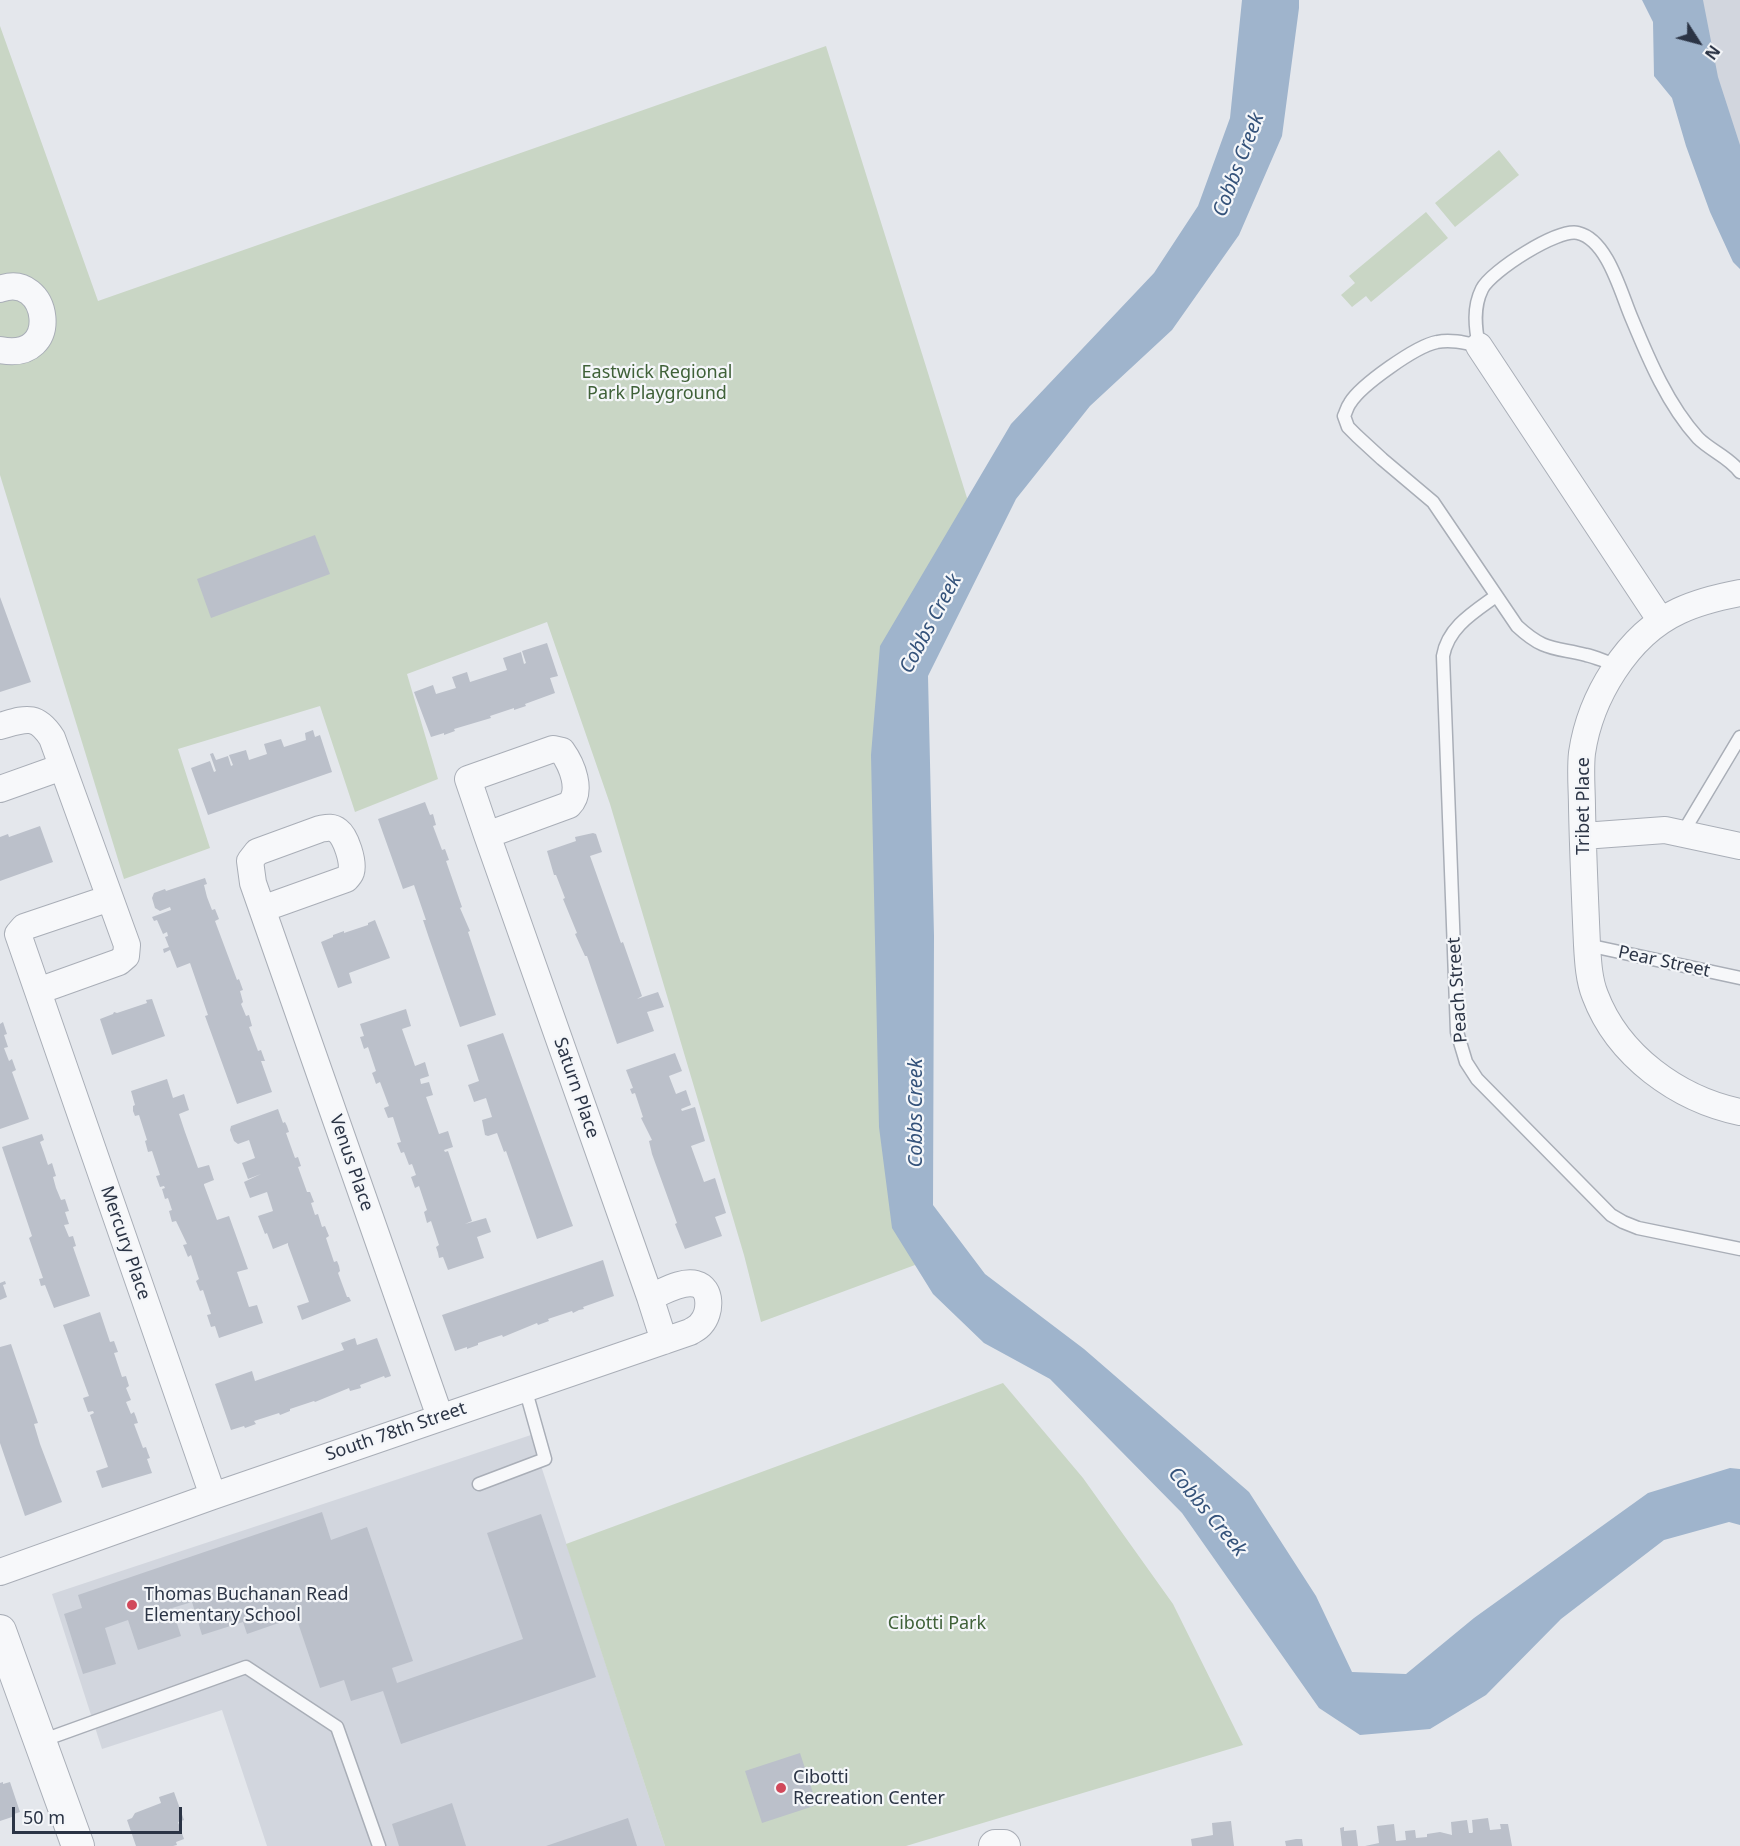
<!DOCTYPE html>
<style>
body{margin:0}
#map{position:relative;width:1740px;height:1846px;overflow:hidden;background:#e4e7ec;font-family:"Noto Sans",sans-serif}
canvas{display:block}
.north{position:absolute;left:1668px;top:12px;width:60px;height:60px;-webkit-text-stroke:4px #f4f6f9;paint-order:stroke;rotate:126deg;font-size:16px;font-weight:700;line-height:24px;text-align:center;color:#2b3445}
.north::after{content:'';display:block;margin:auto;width:21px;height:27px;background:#2b3445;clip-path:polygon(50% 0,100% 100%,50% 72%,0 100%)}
.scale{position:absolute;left:12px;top:1807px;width:170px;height:27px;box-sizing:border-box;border:3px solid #2b3445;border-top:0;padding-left:8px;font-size:18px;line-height:21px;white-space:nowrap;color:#2b3445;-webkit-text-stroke:4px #f4f6f9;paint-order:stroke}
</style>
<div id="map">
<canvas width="1740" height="1846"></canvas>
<div class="north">N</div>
<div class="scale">50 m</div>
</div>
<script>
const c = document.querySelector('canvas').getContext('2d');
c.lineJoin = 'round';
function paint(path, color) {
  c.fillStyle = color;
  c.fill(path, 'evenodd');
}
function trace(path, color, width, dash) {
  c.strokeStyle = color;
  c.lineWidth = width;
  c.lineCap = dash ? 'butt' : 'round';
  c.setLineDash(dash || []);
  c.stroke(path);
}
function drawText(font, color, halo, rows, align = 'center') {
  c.font = font + ' "Noto Sans",sans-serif';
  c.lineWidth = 4.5;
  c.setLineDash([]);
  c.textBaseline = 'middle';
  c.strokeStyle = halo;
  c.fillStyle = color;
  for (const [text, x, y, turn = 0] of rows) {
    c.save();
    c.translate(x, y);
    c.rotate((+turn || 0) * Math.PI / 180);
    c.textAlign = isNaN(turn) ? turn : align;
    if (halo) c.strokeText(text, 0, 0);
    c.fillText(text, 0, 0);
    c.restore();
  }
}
paint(new Path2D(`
 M1682 0H1740V195Z
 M531 1435 665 1846H267L222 1710 102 1749 52 1594Z`), '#d2d6de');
paint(new Path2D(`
 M0 26 98 301 826 46 972 514 880 683 915 1265 761 1322 744 1255 610 804 547 622 407 674 438 779 355 812 320 706 178 749 210 848 124 879 0 475Z
 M1499 150 1519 175 1455 227 1435 203Z
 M1426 212 1448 238 1371 302 1366 296 1352 307 1341 295 1355 283 1349 276Z
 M1003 1383 1083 1478 1173 1604 1243 1745 906 1846H665L566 1544Z`), '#c9d6c5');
paint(new Path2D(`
 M1242 0H1299V8L1282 136 1239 235 1172 330 1090 406 1016 499 928 676 934 936 933 1205 985 1274 1084 1349 1249 1492 1316 1596 1352 1672 1406 1674 1474 1618 1648 1493 1730 1468 1740 1469V1525L1729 1522 1664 1540 1561 1619 1486 1695 1430 1729 1360 1735 1319 1708 1182 1513 1050 1379 984 1343 933 1294 892 1228 879 1127 871 755 880 646 1011 424 1154 273 1198 206 1230 118Z
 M1642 0H1703L1718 77 1740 145V269L1733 262 1710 212 1686 146 1672 98 1654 76 1653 22Z`), '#9fb4cc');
paint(new Path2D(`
 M315 535 330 574 211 618 197 579Z
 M0 597 31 682 0 692Z
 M547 643 558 676 550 678 555 693 525 704 526 706 514 710V708L490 716 491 718 454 729 455 731 444 735V733L431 737 414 692 433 685 436 694 456 688 452 677 467 672 470 682 507 670 503 658 521 652 524 664 526 663 522 651Z
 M313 730 315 737 320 735 332 772 208 815 191 768 210 761 214 772 216 771 210 754 213 753 216 760 228 756 231 766 233 765 229 755 246 750 249 760 267 754 264 744 281 739 284 747 306 740 305 733Z
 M425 802 430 815 433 814 436 825 433 826 442 850 445 849 449 860 446 861 462 907 460 908 470 931 468 932 496 1015 460 1027 429 938 423 920H426L414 885 403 889 378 819Z
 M40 826 53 862 0 881V837L8 834 9 837Z
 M593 833 596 834 602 852 590 856 621 943 623 942 642 996 637 999 658 992 664 1007 647 1012 654 1031 617 1044 587 956H585L575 934 577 933 563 899 565 898 556 875H554L547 851 576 841 575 837Z
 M205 878 207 884 204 885 207 897 212 910 215 909 219 919 215 921 237 980 239 979 243 990 240 991 243 1002 241 1004 246 1016 249 1015 252 1026 249 1027 258 1051 261 1050 265 1061H261L272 1092 237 1104 205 1016 208 1015 190 963 177 968 170 950 164 953 163 949 169 947 165 937 168 936 167 932 163 934 157 920 154 921 152 917 171 910 170 907 160 911 155 908 152 898 154 893 165 889 166 891Z
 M375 920 390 958 349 973 352 983 338 988 321 942 333 937V935L344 931V933L368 925V923Z
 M152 999 165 1036 112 1055 100 1019 113 1014 114 1012 117 1013 147 1003 146 1000Z
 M406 1009 411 1026 402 1029 415 1066 425 1062 429 1076 420 1079 421 1084 429 1082 433 1095 426 1097 439 1134 448 1131 453 1147 444 1150 445 1152 448 1151 472 1221 465 1224 486 1218 491 1232 477 1237 484 1258 448 1270 443 1257 439 1258 438 1253 436 1247 439 1245 431 1221 427 1223 424 1212 427 1210 419 1186 415 1188 411 1177 416 1175 412 1164 409 1165 404 1152 401 1153 397 1143 401 1142 393 1117 388 1118 384 1108 389 1106 380 1082 376 1084 374 1078 372 1073 376 1071 368 1047 364 1049 360 1037 364 1036 360 1024Z
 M3 1022 7 1034 4 1035 8 1047 4 1048 9 1061 12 1059 16 1070 12 1072 29 1119 0 1129V1024Z
 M503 1033 573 1226 537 1239 506 1151 504 1152 497 1133 488 1136 485 1135 482 1120 492 1117 486 1098 474 1102 468 1085 479 1081 467 1045Z
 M675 1053 682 1071 669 1076 676 1094 686 1090 691 1105 681 1109 682 1111 695 1107 705 1141 691 1146 704 1182 715 1178 726 1213 715 1217 722 1236 685 1249 675 1224 677 1223 652 1154 649 1141 652 1140 641 1118 643 1117 635 1093 632 1094 630 1089 633 1088 626 1070Z
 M167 1079 173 1098 184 1094 189 1110 179 1114 185 1132 198 1168 209 1165 214 1180 204 1184V1185L217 1220 229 1216 248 1269 237 1272 249 1307 257 1305 263 1323 219 1338 215 1326 211 1327 207 1315 211 1314 203 1290 200 1291 196 1281 199 1279 191 1255 188 1257 183 1245 187 1244 176 1221 172 1222 169 1211 172 1210 168 1198 165 1199 162 1189 165 1188 164 1186 160 1187 156 1176 160 1175 152 1151 148 1152 145 1141 147 1140 139 1115 135 1116 133 1111V1106L135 1105 131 1091Z
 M278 1109 283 1123 285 1122 287 1126 289 1132 286 1133 295 1158 298 1157 301 1166 298 1167 307 1192H310L314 1202 311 1203 315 1215 318 1214 322 1227 325 1226 329 1236 326 1238 334 1262 337 1261 339 1266 340 1271 338 1273 347 1297H349L351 1301 302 1320 297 1306 309 1302 288 1245V1243L273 1249 267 1233 265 1234 258 1216 273 1211 267 1192 250 1198 244 1182 261 1174 248 1179 242 1163 255 1158 249 1140 238 1144 234 1141 230 1130 231 1126Z
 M42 1134 44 1140 40 1142 44 1153 48 1165 52 1163 56 1176 53 1177 56 1188 61 1200 65 1199 69 1211 65 1212 69 1224 64 1225 69 1237 73 1236 76 1246 73 1247 90 1296 54 1308 45 1285 41 1286 39 1279 43 1278 29 1238 32 1236 2 1147Z
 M603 1260 614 1296 583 1307 584 1309 579 1310 573 1313 572 1311 548 1319 549 1321 538 1325 537 1323 503 1337 502 1335 478 1343V1345L467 1349V1347L455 1351 442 1315Z
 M5 1281 6 1284 3 1285 7 1297 0 1300V1283Z
 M100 1312 110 1342 114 1341 118 1352 114 1353 122 1377 126 1376 129 1386 126 1388 131 1400 126 1402 131 1414 134 1412 136 1417 138 1423 134 1424 143 1448 146 1447 148 1453 150 1458 147 1459 152 1473 102 1488 96 1471 108 1467 90 1415 94 1413 93 1411 88 1412 83 1398 89 1396 63 1325Z
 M355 1338 357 1345 377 1338 391 1376 385 1378 384 1376 360 1385 361 1388 350 1391 349 1388 315 1402 314 1401 290 1409V1411L280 1415 279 1413 254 1421 256 1424 245 1428 244 1426 231 1430 215 1384 252 1371 255 1381 344 1350 341 1343Z
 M11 1344 38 1423 34 1424 40 1444 62 1502 25 1516 0 1443V1347Z
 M322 1512 331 1540 367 1527 413 1661 392 1668 397 1683 523 1639 487 1533 541 1514 596 1677 401 1744 383 1691 351 1701 344 1680 320 1688 296 1617 247 1634 243 1622 202 1635 192 1602 172 1608 181 1636 138 1650 128 1620 105 1628 116 1664 83 1674 64 1614 82 1608 78 1595Z
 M800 1753 817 1805 762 1823 745 1771Z
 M3 1782V1784L10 1782 20 1812 14 1814 15 1816 0 1821V1783Z
 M174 1792 184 1820 178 1822 184 1839 176 1842 177 1845 173 1846H136L127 1820 132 1818 135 1813 161 1803 159 1797Z
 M452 1803 466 1846H399L392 1824Z
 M628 1818 637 1846H546Z
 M1488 1818 1490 1830 1501 1829 1500 1824H1508L1512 1846H1365L1379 1843 1377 1826 1394 1824 1396 1841 1406 1840 1405 1831 1415 1830 1416 1838 1427 1837V1834L1440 1832 1452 1835 1451 1822 1467 1820 1469 1833H1472L1473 1832 1472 1820Z
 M1231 1821 1234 1846H1192L1191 1839 1213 1835 1212 1823Z
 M1344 1827V1831L1356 1830 1358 1846H1342L1340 1828Z
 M1296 1839H1302L1303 1846H1286L1285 1841Z`), '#bbc0ca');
const service = new Path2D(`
 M1496 596C1474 612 1448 627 1443 656L1457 1032 1466 1062 1477 1079 1611 1215 1623 1222 1638 1228 1740 1249
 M1618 665C1607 663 1597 657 1586 655 1553 647 1544 651 1517 626L1433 502 1382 459 1357 436 1348 427 1344 416C1346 412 1347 407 1350 403 1361 385 1416 346 1437 342 1451 339 1466 343 1479 346 1475 327 1473 307 1482 289 1491 271 1558 228 1578 233 1608 240 1621 294 1632 319 1649 360 1668 405 1698 438 1711 451 1729 457 1740 472
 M1682 834 1740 737
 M1587 945 1740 978
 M479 1484 545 1459 525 1388
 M41 1741 246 1667 337 1727 379 1846`);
const minor = new Path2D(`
 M0 289C49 270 64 363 0 350
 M1479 346 1661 621
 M1740 593C1719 597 1698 602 1679 611 1627 635 1590 698 1582 753 1580 771 1582 790 1582 808 1583 854 1585 900 1587 945 1588 962 1589 980 1595 995 1618 1056 1678 1099 1740 1112
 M0 726C25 719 36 713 52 738L127 945 126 956 119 962 38 991
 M0 789 62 767
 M487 835 569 805C583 791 572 765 562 751L553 749 468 779 487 835 650 1297 664 1341
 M1583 836 1665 830 1740 846
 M110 898 24 927 18 934 213 1496
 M262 909 346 879C348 877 350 875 351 872 354 862 346 837 338 831 332 826 326 828 320 829L257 852 250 861 253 883 440 1417
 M0 1572 213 1496 690 1332C693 1330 698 1328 701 1324 711 1313 712 1288 696 1284 682 1280 663 1292 650 1297`);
const tertiary = new Path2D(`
 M0 1631 78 1846
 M995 1846H1004`);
trace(service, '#a9aeb7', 15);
trace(minor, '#a9aeb7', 28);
trace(tertiary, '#a9aeb7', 34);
trace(service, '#f7f8fa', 12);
trace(minor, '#f7f8fa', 26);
trace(tertiary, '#f7f8fa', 32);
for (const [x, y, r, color] of [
 [132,1605,6,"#d1495b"],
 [781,1788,6,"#d1495b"]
]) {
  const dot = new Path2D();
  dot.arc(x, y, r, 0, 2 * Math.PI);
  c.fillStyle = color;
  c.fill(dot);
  trace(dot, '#f4f6f9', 2);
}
drawText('18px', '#3f6138', '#f4f6f9', [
 ["Eastwick Regional",657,373],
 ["Park Playground",657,394],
 ["Cibotti Park",937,1624]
]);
drawText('18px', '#2b3445', '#f4f6f9', [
 ["Tribet Place",1584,806,-90],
 ["Pear Street",1664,962,12],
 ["Peach Street",1458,990,-94],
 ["Saturn Place",576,1088,71],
 ["Venus Place",351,1163,71],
 ["Mercury Place",125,1243,71],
 ["South 78th Street",396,1432,-19]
]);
drawText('18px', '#2b3445', '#f4f6f9', [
 ["Thomas Buchanan Read",144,1595],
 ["Elementary School",144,1616],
 ["Cibotti",793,1778],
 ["Recreation Center",793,1799]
], 'left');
drawText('italic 20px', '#34527a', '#f4f6f9', [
 ["Cobbs Creek",1239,165,-69],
 ["Cobbs Creek",931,624,-62],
 ["Cobbs Creek",916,1113,-90],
 ["Cobbs Creek",1207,1512,50]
]);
</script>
